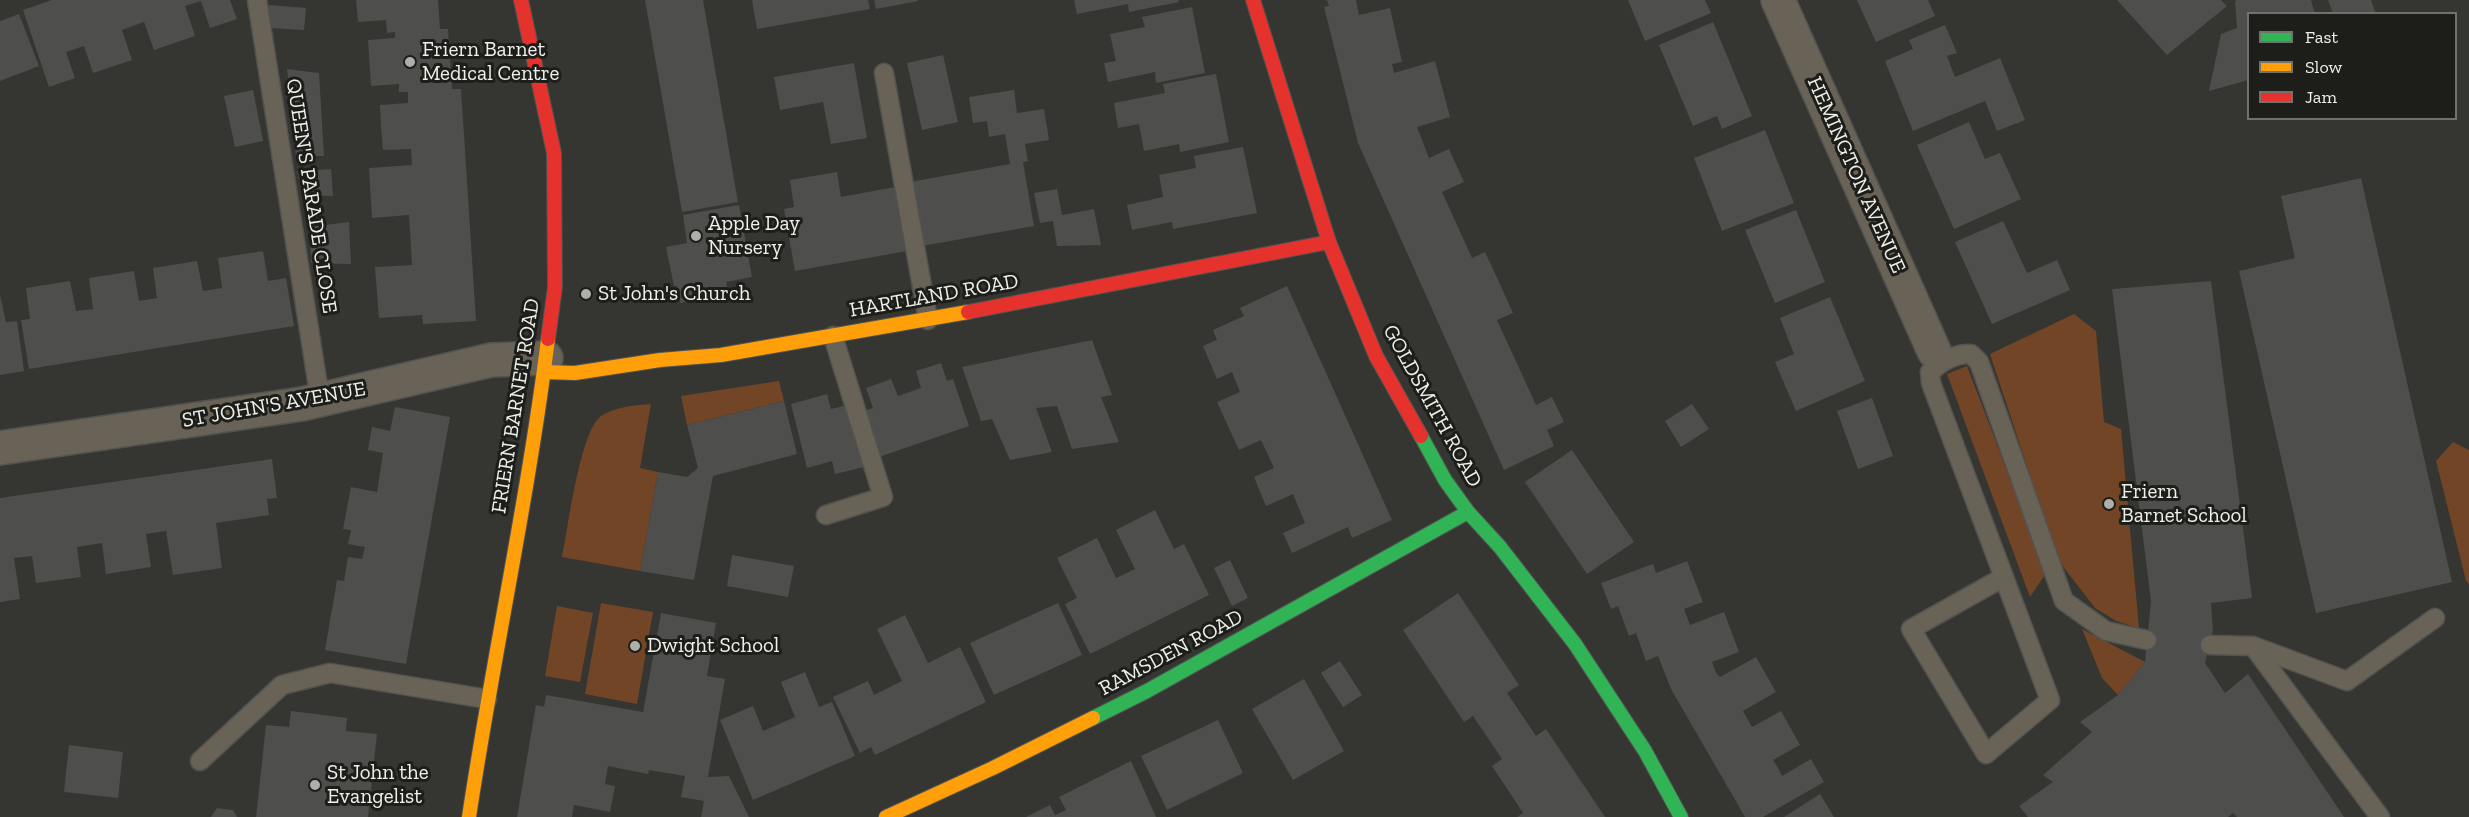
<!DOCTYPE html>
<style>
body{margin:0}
#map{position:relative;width:2469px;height:817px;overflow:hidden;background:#353531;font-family:"Zilla Slab",serif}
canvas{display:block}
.legend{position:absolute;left:2247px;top:12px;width:210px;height:108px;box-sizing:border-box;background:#1d1e1a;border:2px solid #71726e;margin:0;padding:8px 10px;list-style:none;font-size:18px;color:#f0f0eb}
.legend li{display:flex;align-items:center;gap:12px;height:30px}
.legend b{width:30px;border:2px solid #71726e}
</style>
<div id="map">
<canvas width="2469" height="817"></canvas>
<ul class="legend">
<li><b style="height:8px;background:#30b455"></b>Fast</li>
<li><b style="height:8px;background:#ff9f0a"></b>Slow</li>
<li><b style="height:8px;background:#e5322d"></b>Jam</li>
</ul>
</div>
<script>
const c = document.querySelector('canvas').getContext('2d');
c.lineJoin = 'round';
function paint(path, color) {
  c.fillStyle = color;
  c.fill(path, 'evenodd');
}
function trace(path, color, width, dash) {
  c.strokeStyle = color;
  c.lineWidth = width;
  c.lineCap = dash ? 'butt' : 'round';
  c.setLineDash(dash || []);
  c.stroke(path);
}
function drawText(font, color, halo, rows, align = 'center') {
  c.font = font + ' "Zilla Slab",serif';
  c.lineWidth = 6;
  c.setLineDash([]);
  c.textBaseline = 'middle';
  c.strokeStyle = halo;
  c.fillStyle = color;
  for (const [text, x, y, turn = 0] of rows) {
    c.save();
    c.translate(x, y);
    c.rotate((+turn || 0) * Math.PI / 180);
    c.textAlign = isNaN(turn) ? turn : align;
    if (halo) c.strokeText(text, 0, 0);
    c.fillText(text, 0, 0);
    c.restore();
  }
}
paint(new Path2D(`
 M2074 314 2096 331 2104 422 2121 429 2139 628 2116 621 2095 608 2058 560 1990 354Z
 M1967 366 2046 573 2030 597 1947 374Z
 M779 381 784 401 687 425 681 396Z
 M651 404 640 468 658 472 640 571 562 557C568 528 580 431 601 416 614 407 636 405 651 404Z
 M2453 442 2469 450V584L2466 581 2436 461Z
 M601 603 653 612 637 704 585 694Z
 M557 606 593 613 580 682 545 676Z
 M2082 629 2145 662 2118 695 2102 678Z`), '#724526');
paint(new Path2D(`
 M52 0H230L237 19 210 28 201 1 185 6 195 36 154 50 144 22 122 30 132 60 93 73 84 46 66 52 75 78 49 87 23 10Z
 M356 0H438L440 29H448L452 89H461L476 321 423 324 422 315 379 318 375 267 412 265 409 215 372 218 369 168 412 165 411 149 383 150 381 127 380 105 408 103V92H399V84L371 86 368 40 395 38V32L387 33 386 20 358 22Z
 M645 0H703L738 202 682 212Z
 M752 0H868L870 9 757 29Z
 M874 0H918V1L876 9Z
 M1074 0H1178L1179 2 1129 12 1128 4 1077 14Z
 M1327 0H1356L1359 15 1390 8 1402 62 1392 64 1394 73 1435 61 1450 117 1417 127 1429 158 1449 149 1464 182 1442 192 1472 258 1485 252 1499 282 1513 313 1497 320 1536 405 1552 397 1564 422 1547 430 1554 446 1504 470 1358 143 1324 7 1329 6Z
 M1628 0H1705L1711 13 1645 41Z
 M1857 0H1928L1935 16 1876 42Z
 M2117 0H2221L2227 6 2167 55Z
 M2237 0H2311L2315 14H2248V80L2209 91 2221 34 2237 28 2235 1Z
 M2328 0H2371L2376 14H2333Z
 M269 5 306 8 304 30 267 28Z
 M1192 7 1205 73 1156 83 1155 72 1108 82 1104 63 1116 61 1110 34 1145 27 1142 17Z
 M19 14 39 66 0 81V21Z
 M1713 22 1752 116 1722 129 1717 116 1693 126 1659 45Z
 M1945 25 1957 53 1947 56 1955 77 2000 58 2025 120 1997 131 1985 101 1913 131 1885 61 1913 49 1909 40Z
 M943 55 958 122 922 130 907 63Z
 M854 63 867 138 831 144 823 102 780 110 774 77Z
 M287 69 319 73 324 156H296Z
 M1216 74 1229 142 1180 152 1179 144 1144 151 1139 124 1118 128 1114 103 1165 93 1163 84Z
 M253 90 263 141 235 147 224 96Z
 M1014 90 1017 113 1044 109 1049 140 1025 144 1028 161 1023 162 1034 226 922 246 910 182 1010 164 1005 134 989 137 987 121 973 123 969 97Z
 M1969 122 1985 159 2000 153 2021 199 1954 229 1917 145Z
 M1765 130 1794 203 1722 231 1694 158Z
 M1243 147 1257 213 1173 229 1172 222 1132 230 1127 205 1163 197 1159 175 1196 168 1194 156Z
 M331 169 333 196 302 195 297 171Z
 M837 172 841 197 895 187 907 251 795 271 784 209 794 207 790 180Z
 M2361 178 2452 582 2316 613 2239 271 2295 258 2281 196Z
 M1057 189 1062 215 1094 209 1101 245 1057 246 1053 221 1040 223 1034 193Z
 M739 205 752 277 726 282 729 294 680 303 677 286H674L666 247 687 243 683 215Z
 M1796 210 1825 282 1775 303 1745 230Z
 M2003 221 2027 273 2057 260 2070 290 1992 324 1955 242Z
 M349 222 351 264 311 263 310 227Z
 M263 251 268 281 286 278 294 326 29 369 21 320 30 319 26 288 70 281 76 311 93 309 89 278 134 271 139 301 157 298 153 268 197 261 203 291 222 288 218 258Z
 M2211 281 2252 598 2211 603 2213 630 2205 663 2225 693 2248 674 2344 817H2237L2233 813 2228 817H2028L2019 806 2053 782 2043 775 2092 732 2080 722 2118 695 2145 662 2151 601 2112 289Z
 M1287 286 1392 520 1352 538 1348 527 1292 553 1283 533 1305 523 1293 494 1266 506 1254 477 1274 468 1261 440 1239 450 1217 402 1240 392 1232 372 1217 379 1203 346 1217 340 1213 330 1244 316 1240 308Z
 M0 295 6 322 17 321 24 371 0 375Z
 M1830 297 1865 381 1796 411 1775 362 1794 354 1780 318Z
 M1092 340 1112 395 1101 397 1119 442 1072 449 1057 406 1036 408 1052 452 1010 460 992 419 981 421 962 367Z
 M941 363 947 381 953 379 969 426 879 457 863 411 873 408 866 388 891 379 898 396 921 388 916 371Z
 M827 394 831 409 852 404 868 466 835 474 832 461 807 468 791 404Z
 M1872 398 1893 456 1858 469 1837 411Z
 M784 401 797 454 713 476 694 580 640 571 658 472 687 477 698 468 687 425Z
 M1692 404 1709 429 1681 447 1665 421Z
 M395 407 450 417 406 664 325 650 337 580 344 581 348 557 362 559 365 547 348 544 351 530 343 529 351 487 377 492 383 453 368 450 372 427 390 431Z
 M1572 450 1634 542 1587 574 1525 482Z
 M272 459 277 498 267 499 269 515 216 523 222 568 173 575 166 531 146 534 151 567 106 574 102 543 77 547 81 577 36 583 32 556 14 558 20 599 0 602V498Z
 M1155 510 1174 549 1184 544 1209 595 1090 654 1065 604 1077 598 1057 558 1097 538 1116 578 1125 574 1135 569 1116 530Z
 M732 555 794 566 788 597 727 586Z
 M1230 560 1248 598 1232 606 1214 568Z
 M1687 561 1703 602 1684 609 1690 625 1724 612 1739 652 1712 662 1716 673 1720 677 1756 657 1776 692 1743 711 1752 727 1781 711 1800 745 1773 760 1778 768 1782 776 1811 759 1824 782 1763 817H1745L1671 689 1658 656 1646 661 1636 633 1629 636 1618 606 1611 609 1601 583 1653 564 1656 573Z
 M1458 593 1519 685 1507 693 1536 736 1546 729 1605 817H1517L1523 813 1492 766 1502 759 1473 716 1464 722 1403 630Z
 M1058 603 1082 655 994 695 970 643Z
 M661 613 716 623 707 676 725 679 708 777 729 776 749 817H701L704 801 681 797 685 776 649 770 648 774 608 766 605 784 615 786 610 812 574 805 572 817H517L536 705 544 707 546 695 643 712Z
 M905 615 928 663 960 647 986 702 875 755 871 747 860 753 833 697 868 681 874 695 902 681 877 629Z
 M1340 661 1362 695 1343 707 1321 673Z
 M805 672 819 707 832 702 855 756 753 800 720 720 753 706 763 731 795 717 781 682Z
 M1304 679 1344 751 1293 780 1252 709Z
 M291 711 347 718 346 731 377 734 368 817H256L266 725 289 727Z
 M1218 720 1243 773 1167 810 1141 756Z
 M69 745 123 752 118 798 64 792Z
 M1131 761 1156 817H1026L1050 805 1055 815 1066 810 1059 797Z
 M1820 794 1834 817H1784Z
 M217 808 233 810 237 817H211Z`), '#4e4f4c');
const lane = new Path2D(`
 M257 0 320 399
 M884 73 928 320
 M826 515 883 497 833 336
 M2004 577 1911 629 1986 754 2050 700 1931 383 1930 372C1942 361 1955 353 1971 354L1979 362 2064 601 2106 631 2147 640
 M2210 645 2253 646 2347 681 2435 618
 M2253 646 2380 817
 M200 761 282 685 330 673 487 699`);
const street = new Path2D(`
 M1778 0 1934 351
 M0 448 302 404 491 360 546 358`);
const fast = new Path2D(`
 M1421 436 1445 480 1468 512 1500 547 1575 644 1645 751 1681 817
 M1093 718 1147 691 1468 512`);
const slow = new Path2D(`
 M544 372 575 373 660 360 721 355 968 312
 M469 817C493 657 528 499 548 339
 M886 817 993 768 1093 718`);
const jam = new Path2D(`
 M521 0 554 153 555 287 548 339
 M1253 0 1329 242 1376 356 1421 436
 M968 312 1329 242`);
trace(lane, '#525250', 21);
trace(street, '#525250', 36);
trace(fast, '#525250', 16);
trace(slow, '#525250', 16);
trace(jam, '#525250', 16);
trace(lane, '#686257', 18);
trace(street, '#686257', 33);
trace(fast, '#30b455', 14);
trace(slow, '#ff9f0a', 14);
trace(jam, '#e5322d', 14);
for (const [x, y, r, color] of [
 [410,62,6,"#afafaa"],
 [696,236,6,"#afafaa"],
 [586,294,6,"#afafaa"],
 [2109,504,6,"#afafaa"],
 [635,646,6,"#afafaa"],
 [315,785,6,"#afafaa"]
]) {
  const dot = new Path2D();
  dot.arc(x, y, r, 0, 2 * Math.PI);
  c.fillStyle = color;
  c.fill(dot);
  trace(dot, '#1d1e1a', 2);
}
drawText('21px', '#f0f0eb', '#1d1e1a', [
 ["Friern Barnet",422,50],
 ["Medical Centre",422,74],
 ["Apple Day",708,224],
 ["Nursery",708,248],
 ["St John's Church",598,294],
 ["Friern",2121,492],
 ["Barnet School",2121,516],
 ["Dwight School",647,646],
 ["St John the",327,773],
 ["Evangelist",327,797]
], 'left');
drawText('21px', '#f0f0eb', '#1d1e1a', [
 ["HEMINGTON AVENUE",1856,175,66],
 ["QUEEN'S PARADE CLOSE",311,196,81],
 ["HARTLAND ROAD",934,296,-10],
 ["ST JOHN'S AVENUE",274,405,-10],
 ["FRIERN BARNET ROAD",516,406,-81],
 ["GOLDSMITH ROAD",1432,406,61],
 ["RAMSDEN ROAD",1171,653,-28]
]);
</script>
